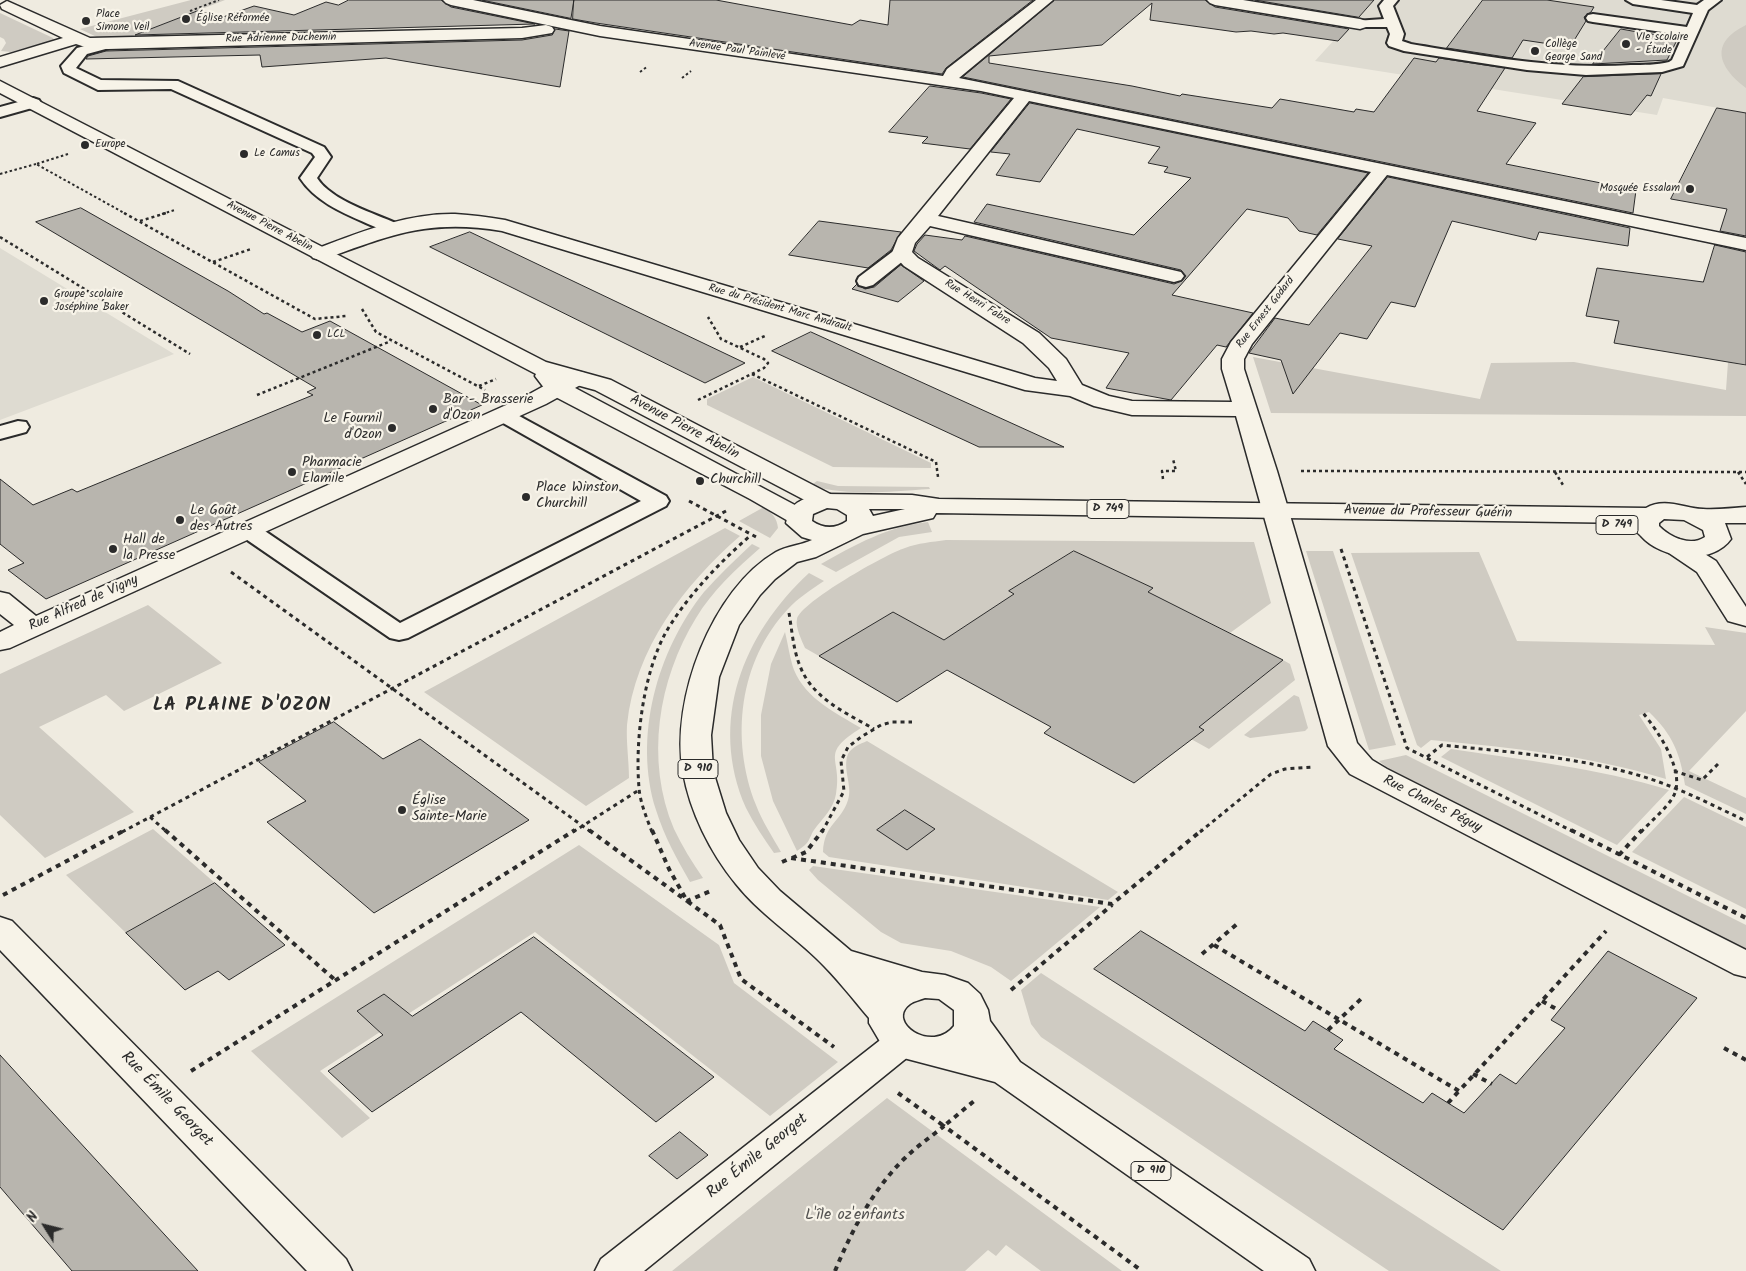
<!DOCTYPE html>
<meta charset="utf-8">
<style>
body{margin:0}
#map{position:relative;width:1746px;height:1271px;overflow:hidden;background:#efebe0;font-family:Kalam,sans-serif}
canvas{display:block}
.north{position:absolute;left:20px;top:1201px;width:50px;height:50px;-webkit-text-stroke:4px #f7f3e8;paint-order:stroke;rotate:306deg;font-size:14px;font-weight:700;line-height:20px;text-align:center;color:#2b2b2b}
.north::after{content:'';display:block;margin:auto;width:18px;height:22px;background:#2b2b2b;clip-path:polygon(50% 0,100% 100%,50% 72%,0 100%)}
</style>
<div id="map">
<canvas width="1746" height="1271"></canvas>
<div class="north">N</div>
</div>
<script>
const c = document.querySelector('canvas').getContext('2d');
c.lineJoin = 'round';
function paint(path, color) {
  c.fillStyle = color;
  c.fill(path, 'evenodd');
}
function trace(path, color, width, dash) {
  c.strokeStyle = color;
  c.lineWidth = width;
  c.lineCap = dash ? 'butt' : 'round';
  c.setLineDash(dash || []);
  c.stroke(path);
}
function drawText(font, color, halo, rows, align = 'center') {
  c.font = font + ' Kalam,sans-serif';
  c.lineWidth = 4.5;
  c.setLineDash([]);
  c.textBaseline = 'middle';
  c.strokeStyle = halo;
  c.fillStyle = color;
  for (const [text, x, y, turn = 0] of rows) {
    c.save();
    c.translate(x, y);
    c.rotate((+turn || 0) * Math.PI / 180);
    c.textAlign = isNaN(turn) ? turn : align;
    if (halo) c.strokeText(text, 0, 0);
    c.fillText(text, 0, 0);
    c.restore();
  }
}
paint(new Path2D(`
 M1374 0H1746V113L1663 98 1657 115 1315 61 1346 27 1356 28 1359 24 1358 18Z
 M0 248 174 354 0 420Z`), '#dedbd1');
paint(new Path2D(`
 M191 0H225L127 38H99L80 29Z
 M0 13 53 38 54 40 11 52 1 51 6 43 4 39 0 37Z
 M1746 25V88C1718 67 1709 43 1746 25Z
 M1253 357 1480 399 1491 363 1574 362 1726 390 1728 362 1746 366V416L1271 413Z
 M753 377 931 463V468L833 467 707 405V399Z
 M817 481 838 486 929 487 930 489C884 492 855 496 810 486Z
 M764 507C772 513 777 518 778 528L770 538 739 521Z
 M928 522 932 532 899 537 836 572 821 564C854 545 889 526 928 522Z
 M725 528 740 536C684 585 635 648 627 725 626 742 629 761 629 778L586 806 424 692Z
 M946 540 1254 542 1271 603 1230 633 1148 592 1153 588 1074 551 1010 591 1014 594 944 640 893 612 819 656 805 648C802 641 795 627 797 619 801 602 886 554 905 548 918 543 932 542 946 540Z
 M752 544 760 548C736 569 712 591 696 618 658 680 645 760 674 829 682 846 692 862 703 878L690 882C677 859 664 836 656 810 633 737 657 651 704 592 719 575 736 559 752 544Z
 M1306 551H1333L1396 745 1369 750Z
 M1479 552 1517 641 1715 645 1705 627 1746 633V711L1689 771 1746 798V814L1685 785C1680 753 1673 735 1649 712L1639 715 1661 749 1666 779C1587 755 1513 748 1431 740L1421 748 1417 745 1351 553Z
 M809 573 824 581C812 589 798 598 788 609 739 661 730 739 756 805 762 821 772 836 781 852L774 853C764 839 754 824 746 808 708 721 743 634 809 573Z
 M148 605 222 663 124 711 106 695 39 727 134 812 45 858 0 815V674Z
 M785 632C788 644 790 659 794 670 806 699 836 713 861 728 818 755 843 757 836 794 834 808 822 819 814 830 811 834 810 840 806 844 804 846 800 849 797 851L773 801 761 756V715L771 664Z
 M1283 660 1290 664 1295 680 1209 749 1191 739 1203 730 1199 727Z
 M1294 695 1299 697 1308 728 1305 731 1250 738 1244 735Z
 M867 741 1118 892 1108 900 829 857 823 852C824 824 841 822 848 800 853 786 842 769 848 754 852 747 860 744 867 741Z
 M1451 749C1524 760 1597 768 1669 790L1617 845 1441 757Z
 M1406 755 1746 925V950L1389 769 1379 761Z
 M1684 797 1746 827V909L1632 852Z
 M153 829 215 883 126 933 66 875Z
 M579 845 719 945 734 983 838 1062 770 1116 535 932 408 1014 384 994 357 1011 380 1032 320 1071 370 1118 342 1138 251 1051Z
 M813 866 1100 907 1011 981 991 967 951 951 901 943 881 932 818 880 809 870Z
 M1041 973 1501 1271H1389L1041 1037 1031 1024 1021 990Z
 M887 1098 1122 1271H1041L1006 1245 996 1256 988 1250 965 1271H672Z`), '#cfcbc2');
const building = new Path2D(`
 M349 0H441L451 7 535 24 135 35 197 11 223 17 254 6 294 15 326 2 338 5Z
 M482 0H574L571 18Z
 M574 0H716L852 25 860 20 888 25 890 0H1033L946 68 942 74 596 23 573 19Z
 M1055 0H1205L1215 7 1349 29 1338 41 1283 33 1274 34 1251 31 1236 32 1150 20 1152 3 1102 45 989 56V63L1132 86 1180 96 1182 94 1272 108 1280 99 1354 112 1356 109 1374 112 1414 58 1436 62 1439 58 1505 68 1477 111 1536 123 1506 164 1636 190 1633 213 963 77Z
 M1255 0H1374L1359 17Z
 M1483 0H1547L1594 7 1591 12 1584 17 1586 21 1570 47 1523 40 1512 58 1447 48Z
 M555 29 569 31 560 87 386 58 262 67 260 55 86 59 88 56 106 51 522 40 552 35Z
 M1621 29 1632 31 1678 38 1667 60 1593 64Z
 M1661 74 1651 96 1647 95 1631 115 1562 104 1583 77Z
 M930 86 981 93 1011 99 970 149 922 143 928 137 889 132Z
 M1030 103 1368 173 1317 235 1299 231 1288 218 1247 209 1172 295 1253 313 1226 347 1217 345 1171 400 1106 388 1129 353 1051 338 945 266 940 270 914 251 917 244 925 235 962 240 965 236 1174 284 1182 281 1186 276 1181 270 974 222 987 204 1134 235 1191 178 1164 172 1168 167 1148 163 1160 147 1077 129 1040 182 996 175 1010 154 991 152Z
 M1717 108 1746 113V236L1720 231 1727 209 1671 199Z
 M1388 177 1630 228 1628 246 1539 232 1536 240 1452 221 1415 307 1391 302 1367 339 1340 333 1293 394 1281 360 1249 353 1275 318 1309 325 1372 246 1338 239Z
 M81 208 228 291 264 314 267 313 302 332 330 321 482 405 46 599 8 570 24 563 0 544V479L33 505 72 489 77 492 313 395 307 392 316 388 36 222Z
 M819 221 901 232 891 250 868 268 789 255Z
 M470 232 745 363 705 383 430 247Z
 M1715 245 1746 252V365L1614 343 1619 321 1586 316 1597 268 1703 282Z
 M901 265 924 281 898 302 852 289 857 284 865 289 874 287Z
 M811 332 1064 447H979L772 351Z
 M1074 551 1153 588 1148 592 1283 660 1199 727 1204 730 1134 783 1044 733 1051 727 947 670 897 702 819 656 893 612 944 640 1014 594 1009 591Z
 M334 722 383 759 420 739 529 820 374 913 267 822 306 801 259 762Z
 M905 810 935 829 907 850 877 830Z
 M215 883 285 945 229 980 218 971 185 990 126 933Z
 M1141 931 1305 1031 1313 1021 1343 1040 1334 1049 1423 1103 1432 1093 1464 1113 1500 1074 1516 1084 1565 1028 1551 1020 1608 951 1697 998 1503 1230 1094 969Z
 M534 937 714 1077 656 1122 521 1012 372 1112 328 1071 383 1035 357 1011 384 994 412 1016Z
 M0 1055 41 1100 198 1271H72L0 1187Z
 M680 1132 708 1155 677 1179 649 1156Z`);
paint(building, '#b8b5ae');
trace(building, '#2b2b2b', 1);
const lane = new Path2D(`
 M1384 0H1398L1393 6 1404 34 1402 41 1411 44C1484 56 1557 70 1631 65 1643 65 1657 65 1669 62L1672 60 1683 35 1593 22 1588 21 1586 18 1588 15 1593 14 1687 27 1693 13 1633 4 1626 0H1661L1697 5 1704 0H1721L1708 10 1683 66 1662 72 1586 75 1527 70 1404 51 1389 46 1387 43 1390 34 1387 27H1355L1353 24 1355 21 1384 19 1379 6Z
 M108 40 113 41 115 44 113 47 87 54 76 68 101 80 178 81 324 147 331 157 317 178C332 201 374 213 398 224L401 228 398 232 392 233 386 232C355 217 319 207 300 178L315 157 312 153 171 89 98 90 64 73 61 66 77 48Z
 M33 98 39 100 41 103 39 106 0 117V107Z
 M902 248 908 249 911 253 908 257 873 285 866 287 859 285 857 281 859 277 896 249Z
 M503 409 510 411 666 496 669 501 666 506 408 638 399 640 390 638 240 535 236 530 240 525 248 523 256 525 400 623 641 501 496 419 492 415 496 411Z
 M18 421 26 422 29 427 26 432 0 439V426Z`);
const street = new Path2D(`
 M443 0H473L600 26 943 76 947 69 1036 0H1053L959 78 1746 238V250L1387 175 1252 344 1244 359V369L1277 471 1357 743 1372 760 1387 769 1746 950V977L1734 974 1350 774 1328 746 1236 416 1132 415 1094 406 1070 396 1025 390 502 231C431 219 393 234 327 258L320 260 313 258 310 254 313 250C358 233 406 213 455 214 472 215 488 217 505 220L1035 378 1057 381 1049 368 1023 343 904 266 892 253 898 238 1014 98 981 91 600 36 451 5 446 3ZM1029 101 1371 172 1231 342 1222 359V369L1232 402 1132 401 1109 396 1082 385 1066 359 1039 333 918 258 912 252 915 243 930 226 1174 282 1181 280 1184 276 1181 272 938 216Z
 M1207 0H1243L1360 19 1366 21 1368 24 1366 27 1360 29 1215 5 1210 3Z
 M7 1 90 38 522 28 546 25 552 27 554 30 552 33 522 38 108 49 88 48 76 44 0 67V57L63 38 2 9 0 5Z
 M576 371 584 373 587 378 584 383 546 404 10 648 0 650V632L14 625 0 614V592L9 594 36 616 524 397 562 376Z
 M1675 538 1684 541 1716 561 1746 607V626L1728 621 1697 572 1666 551 1662 546 1666 541Z
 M0 917 12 921 346 1259 352 1271H307L0 950Z
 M901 1030 914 1034 919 1043 914 1052 644 1271H595L601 1259 888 1034Z`);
const secondary = new Path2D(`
 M0 81 546 362 611 380 834 496 837 501 834 506 825 508 816 506 595 390 562 381 808 512 812 517 808 522 799 525 790 522 750 499 548 393 535 376 536 374 0 93Z`);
const primary = new Path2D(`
 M825 494 912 495 939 499 1646 508C1664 497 1684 508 1703 509 1717 510 1732 508 1746 507V523H1725L1731 539C1712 566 1661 559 1641 536 1637 532 1633 529 1633 523L936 513 933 518 863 534 816 557 797 562 775 579 760 595 739 625 719 677 711 735 713 771 726 813 739 840 758 868 780 891 851 951 922 972 945 975 968 983 980 994 988 1010 990 1021 1020 1062 1309 1259 1315 1271H1264L995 1082 896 1056 882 1045 869 1023V1018C852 998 836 977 816 958 790 933 759 913 736 884 710 852 690 812 683 772 670 700 712 589 776 552 787 546 801 545 812 540L802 537 786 523C791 499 804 499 825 494ZM827 508 837 509 847 515V521C835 529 824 529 812 521L813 514ZM869 509H905L873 516ZM1664 519 1684 520 1703 530 1705 537C1690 547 1670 537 1659 526V523ZM925 998 939 999 954 1010V1026C932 1054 885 1022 910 1004 914 1001 920 1000 925 998Z`);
trace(lane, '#2b2b2b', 4);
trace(street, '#2b2b2b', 3);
trace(secondary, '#2b2b2b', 3);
trace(primary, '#2b2b2b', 3);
trace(new Path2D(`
 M190 11 219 0
 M640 72 648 66
 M682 78 691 71
 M68 154 36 164 126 214
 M0 174 36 164
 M162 214 175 210`), '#2b2b2b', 2, [2.5, 2.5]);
trace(new Path2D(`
 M124 213 315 319 346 316
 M140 221 166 213
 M0 237 190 354
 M213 262 251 249
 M362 309 376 332 485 390
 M740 347 767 335
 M752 374 936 462 938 477
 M479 386 496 379
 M257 395 391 341
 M698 400 764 368 768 363 764 359 721 339 708 317
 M1301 471 1746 472
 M1555 472 1563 485
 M1738 472 1746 484
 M1163 479 1162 471H1176L1173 459`), '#2b2b2b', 2.5, [3, 3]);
trace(new Path2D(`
 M689 501 758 538
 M1341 549 1407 748 1574 832
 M231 572 591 832
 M789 613C792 630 793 649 800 666 812 698 846 713 874 729
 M1427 757 1442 745C1509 752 1577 757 1641 776 1678 787 1712 805 1746 821
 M1674 771 1702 780 1719 763
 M150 817 167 832
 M122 832 726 511
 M573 832 639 790
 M652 832C647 819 640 802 639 788 635 741 643 674 666 632 688 595 719 563 751 535
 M822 832 844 791 841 761 848 747 861 737 881 725 892 722H912
 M1200 832 1271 774 1285 769 1313 767
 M1641 832C1650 822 1666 809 1673 797 1687 773 1658 731 1643 713`), '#2b2b2b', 3, [4, 4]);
trace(new Path2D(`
 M165 830 335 980
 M589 830 687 901 713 890
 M652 830 669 869 687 901 720 925 741 979 834 1047
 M1571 830 1746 918
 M1619 855 1642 830
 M792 858 806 852 823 830
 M782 862 791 858 1112 904 1202 830
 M3 895 125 830
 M1214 945 1459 1091 1606 931
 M1202 954 1237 924
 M1011 990 1112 905
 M1542 1001 1558 1010
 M1328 1030 1362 998
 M1724 1048 1746 1060
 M191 1071 575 830
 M1473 1074 1492 1084
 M898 1093 944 1126 974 1101
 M1448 1103 1459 1091
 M835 1271C852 1230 873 1189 905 1158 917 1146 931 1137 944 1126L1142 1271`), '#2b2b2b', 4, [5, 5]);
paint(lane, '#f7f3e8');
paint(street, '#f7f3e8');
paint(secondary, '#f7f3e8');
paint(primary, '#f7f3e8');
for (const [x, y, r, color] of [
 [186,19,5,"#2b2b2b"],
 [86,21,5,"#2b2b2b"],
 [1626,44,5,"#2b2b2b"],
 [1535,51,5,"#2b2b2b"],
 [85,145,5,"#2b2b2b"],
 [244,154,5,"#2b2b2b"],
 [1690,189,5,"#2b2b2b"],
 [44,301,5,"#2b2b2b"],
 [317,335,5,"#2b2b2b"],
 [433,409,5,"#2b2b2b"],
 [392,428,5,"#2b2b2b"],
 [292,472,5,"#2b2b2b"],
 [700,481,5,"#2b2b2b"],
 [526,497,5,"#2b2b2b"],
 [180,520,5,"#2b2b2b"],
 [113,549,5,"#2b2b2b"],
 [402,810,5,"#2b2b2b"]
]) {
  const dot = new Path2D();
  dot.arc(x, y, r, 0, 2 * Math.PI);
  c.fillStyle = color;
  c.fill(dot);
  trace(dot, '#f7f3e8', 2);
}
drawText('11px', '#2b2b2b', '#f7f3e8', [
 ["Place",96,15],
 ["Simone Veil",96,28],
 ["Église Réformée",196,19],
 ["VIe scolaire",1636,38],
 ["- Étude",1636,51],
 ["Collège",1545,45],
 ["George Sand",1545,58],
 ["Europe",95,145],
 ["Le Camus",254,154],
 ["Mosquée Essalam",1680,189,"right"],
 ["Groupe scolaire",54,295],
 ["Joséphine Baker",54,308],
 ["LCL",327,335]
], 'left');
drawText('11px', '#2b2b2b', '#f7f3e8', [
 ["Rue Adrienne Duchemin",281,39,-1],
 ["Avenue Paul Painlevé",737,51,8],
 ["Avenue Pierre Abelin",269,227,28],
 ["Rue Henri Fabre",977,303,32],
 ["Rue du Président Marc Andrault",780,309,16],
 ["Rue Ernest Godard",1266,313,-52]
]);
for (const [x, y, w] of [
 [1108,509,42],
 [1617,525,42],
 [698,769,40],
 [1151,1171,40]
]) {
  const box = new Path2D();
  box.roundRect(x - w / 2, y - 9.5, w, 19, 4);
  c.fillStyle = '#f7f3e8';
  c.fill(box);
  trace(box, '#2b2b2b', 1);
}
drawText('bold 12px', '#2b2b2b', null, [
 ["D 749",1108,509],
 ["D 749",1617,525],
 ["D 910",698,769],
 ["D 910",1151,1171]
]);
drawText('14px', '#2b2b2b', '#f7f3e8', [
 ["Bar - Brasserie",443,401],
 ["d'Ozon",443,417],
 ["Le Fournil",382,420,"right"],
 ["d'Ozon",382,436,"right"],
 ["Pharmacie",302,464],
 ["Elamile",302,480],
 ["Churchill",710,481],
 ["Place Winston",536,489],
 ["Churchill",536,505],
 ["Le Goût",190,512],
 ["des Autres",190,528],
 ["Hall de",123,541],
 ["la Presse",123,557],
 ["Église",412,802],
 ["Sainte-Marie",412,818]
], 'left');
drawText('14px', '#2b2b2b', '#f7f3e8', [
 ["Avenue Pierre Abelin",684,428,28],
 ["Avenue du Professeur Guérin",1428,513,1],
 ["Rue Alfred de Vigny",84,604,-24],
 ["Rue Charles Péguy",1432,805,27]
]);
drawText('16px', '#2b2b2b', '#f7f3e8', [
 ["Rue Émile Georget",166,1100,46],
 ["Rue Émile Georget",758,1157,-39]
]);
drawText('16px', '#545351', '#f7f3e8', [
 ["L'île oz'enfants",855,1216]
]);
c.letterSpacing = '1px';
drawText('bold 19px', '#2b2b2b', '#f7f3e8', [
 ["LA PLAINE D'OZON",242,707]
]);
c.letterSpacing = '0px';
</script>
